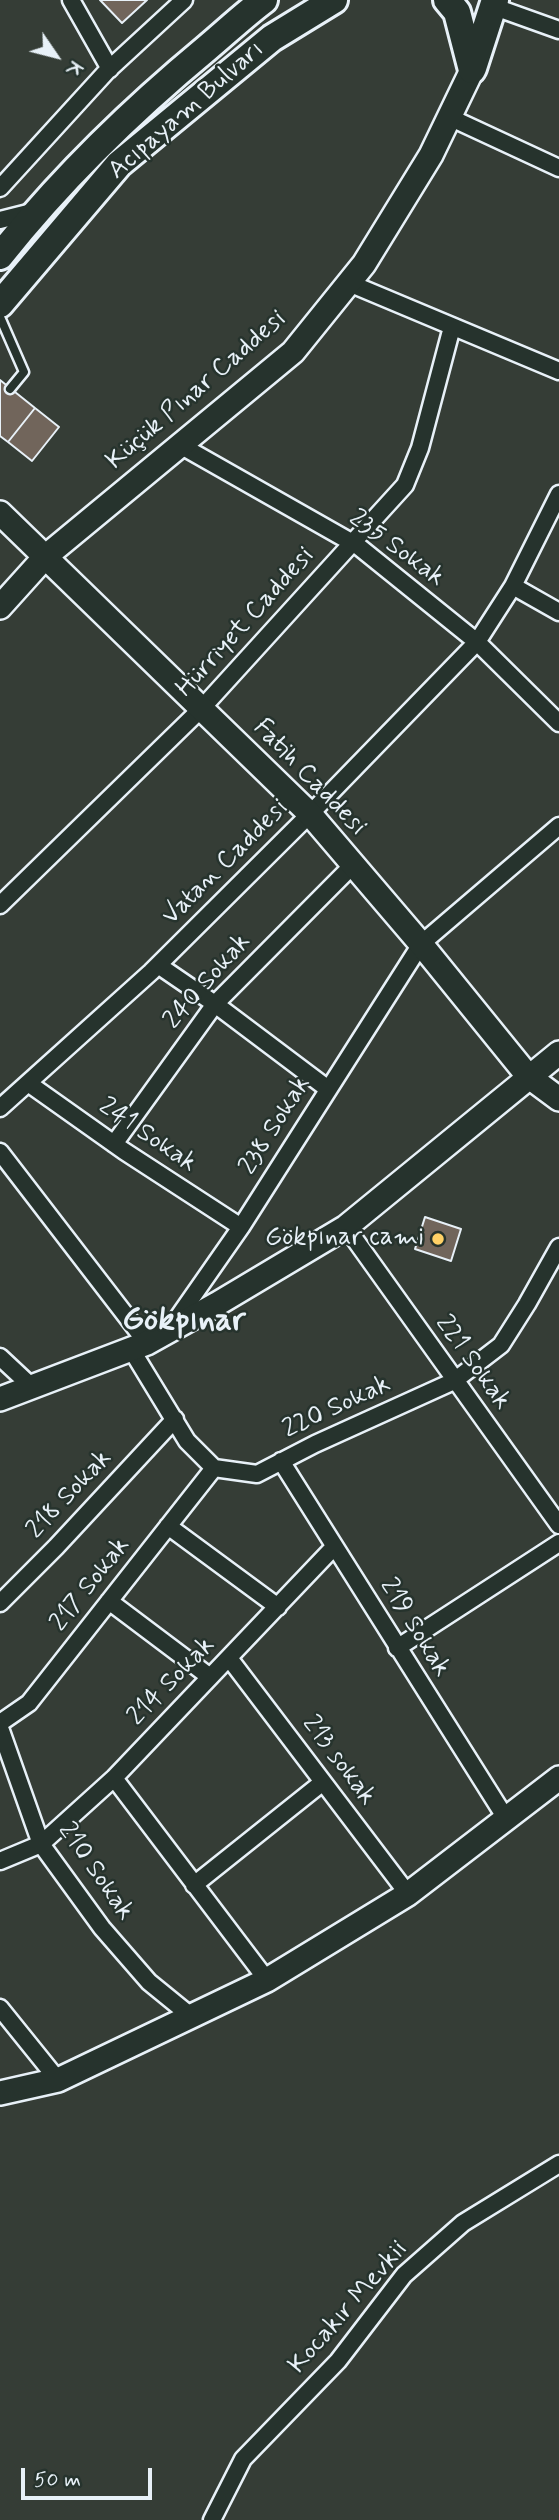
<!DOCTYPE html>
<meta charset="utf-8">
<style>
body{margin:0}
#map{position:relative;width:559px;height:2520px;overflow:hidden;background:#353d36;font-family:Mynerve,sans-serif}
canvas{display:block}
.north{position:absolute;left:21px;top:21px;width:70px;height:70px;-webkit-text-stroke:5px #26332d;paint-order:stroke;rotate:125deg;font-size:19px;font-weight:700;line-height:28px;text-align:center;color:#e8f1f8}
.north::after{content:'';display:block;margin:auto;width:24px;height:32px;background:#e8f1f8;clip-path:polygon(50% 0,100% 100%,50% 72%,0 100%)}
.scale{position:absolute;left:21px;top:2468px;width:131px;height:32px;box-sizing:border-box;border:4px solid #e8f1f8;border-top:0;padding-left:9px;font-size:21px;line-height:24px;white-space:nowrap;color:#e8f1f8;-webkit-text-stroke:5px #26332d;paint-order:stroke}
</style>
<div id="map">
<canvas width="559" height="2520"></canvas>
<div class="north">K</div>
<div class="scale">50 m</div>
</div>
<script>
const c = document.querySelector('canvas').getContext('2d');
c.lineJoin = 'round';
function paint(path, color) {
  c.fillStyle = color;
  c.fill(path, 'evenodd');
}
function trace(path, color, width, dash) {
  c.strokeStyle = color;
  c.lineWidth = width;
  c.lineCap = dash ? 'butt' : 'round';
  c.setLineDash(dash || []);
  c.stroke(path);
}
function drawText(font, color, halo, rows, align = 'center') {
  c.font = font + ' Mynerve,sans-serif';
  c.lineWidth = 5;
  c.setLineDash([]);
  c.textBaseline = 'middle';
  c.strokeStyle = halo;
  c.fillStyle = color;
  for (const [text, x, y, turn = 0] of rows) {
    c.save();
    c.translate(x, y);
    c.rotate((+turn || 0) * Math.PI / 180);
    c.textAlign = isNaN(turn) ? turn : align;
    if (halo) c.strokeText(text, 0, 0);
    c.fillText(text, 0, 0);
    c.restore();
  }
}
const building = new Path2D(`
 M100 0H147L122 23Z
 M0 380 35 408 8 442 0 436Z
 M35 408 59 427 32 461 8 442Z
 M425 1217 461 1229 451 1261 415 1249Z`);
paint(building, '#71655b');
trace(building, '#e8f1f8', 2);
const lane = new Path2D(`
 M0 317 24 372 10 389`);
const street = new Path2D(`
 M71 0 110 69
 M492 6 559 30
 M449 117 559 168
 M0 188 107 71 184 0
 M0 220 36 211
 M349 283 559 371
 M180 445 358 546 477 642 559 723
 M513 586 559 612
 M0 905 202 708 405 485 420 448 452 327
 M158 965 215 1004 328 1089
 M28 1083 124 1151 241 1227
 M0 1108 151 972 310 814 477 642 513 586 559 494
 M114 1144 215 1004 353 865
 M0 1152 147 1343
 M346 1227 559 1525
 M172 1326 241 1227 421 944 559 826
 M131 1349 187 1441 214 1468 257 1474 315 1444 454 1381 501 1345 527 1304 559 1247
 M0 1357 31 1386
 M281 1461 507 1820
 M168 1526 278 1607
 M109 1601 210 1677
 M0 1603 56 1547 175 1419
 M397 1648 559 1543
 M229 1658 408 1894
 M0 1723 29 1703 214 1468
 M0 1728 41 1844 102 1928 149 1982 192 2017
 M114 1778 267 1980
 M0 1861 41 1844 114 1778 334 1547
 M194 1885 323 1782
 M0 2008 58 2080
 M212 2520 243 2459 338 2361 404 2275 463 2223 559 2164`);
const secondary = new Path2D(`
 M0 513 310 814 421 944 528 1076 559 1099
 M0 607 45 557 293 352 364 264 431 155 472 70
 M0 1399 147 1343 217 1304 346 1227 559 1053
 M0 2093 58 2080 267 1980 408 1894 559 1778`);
const primary = new Path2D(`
 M447 0 457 12 472 70
 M473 68 495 0
 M0 256C61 179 131 111 207 48 226 32 244 15 264 0
 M0 304 119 164 272 38 334 0`);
trace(lane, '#e8f1f8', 13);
trace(street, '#e8f1f8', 21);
trace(secondary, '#e8f1f8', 28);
trace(primary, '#e8f1f8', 32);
trace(lane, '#26332d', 8);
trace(street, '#26332d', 16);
trace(secondary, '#26332d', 23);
trace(primary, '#26332d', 26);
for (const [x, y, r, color] of [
 [438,1239,7,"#ffd166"]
]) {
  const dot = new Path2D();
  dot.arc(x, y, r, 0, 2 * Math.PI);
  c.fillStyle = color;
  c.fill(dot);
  trace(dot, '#26332d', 2.5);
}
drawText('26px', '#e8f1f8', '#26332d', [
 ["Acıpayam Bulvarı",187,111,-41],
 ["Küçük Pınar Caddesi",197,391,-41],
 ["235 Sokak",396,549,36],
 ["Hürriyet Caddesi",246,623,-48],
 ["Fatih Caddesi",309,778,46],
 ["Vatan Caddesi",226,863,-45],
 ["240 Sokak",208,982,-49],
 ["238 Sokak",276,1126,-58],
 ["241 Sokak",147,1136,34],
 ["221 Sokak",472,1363,54],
 ["220 Sokak",337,1408,-25],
 ["218 Sokak",70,1495,-47],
 ["217 Sokak",91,1585,-52],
 ["219 Sokak",414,1628,58],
 ["214 Sokak",172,1682,-46],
 ["213 sokak",338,1761,53],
 ["210 Sokak",95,1872,55],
 ["Kocakır Mevkii",349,2308,-49]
]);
drawText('26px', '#e8f1f8', '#26332d', [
 ["Gökpınar cami",424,1239]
], 'right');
drawText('bold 33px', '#e8f1f8', '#26332d', [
 ["Gökpınar",184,1322]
]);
</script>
